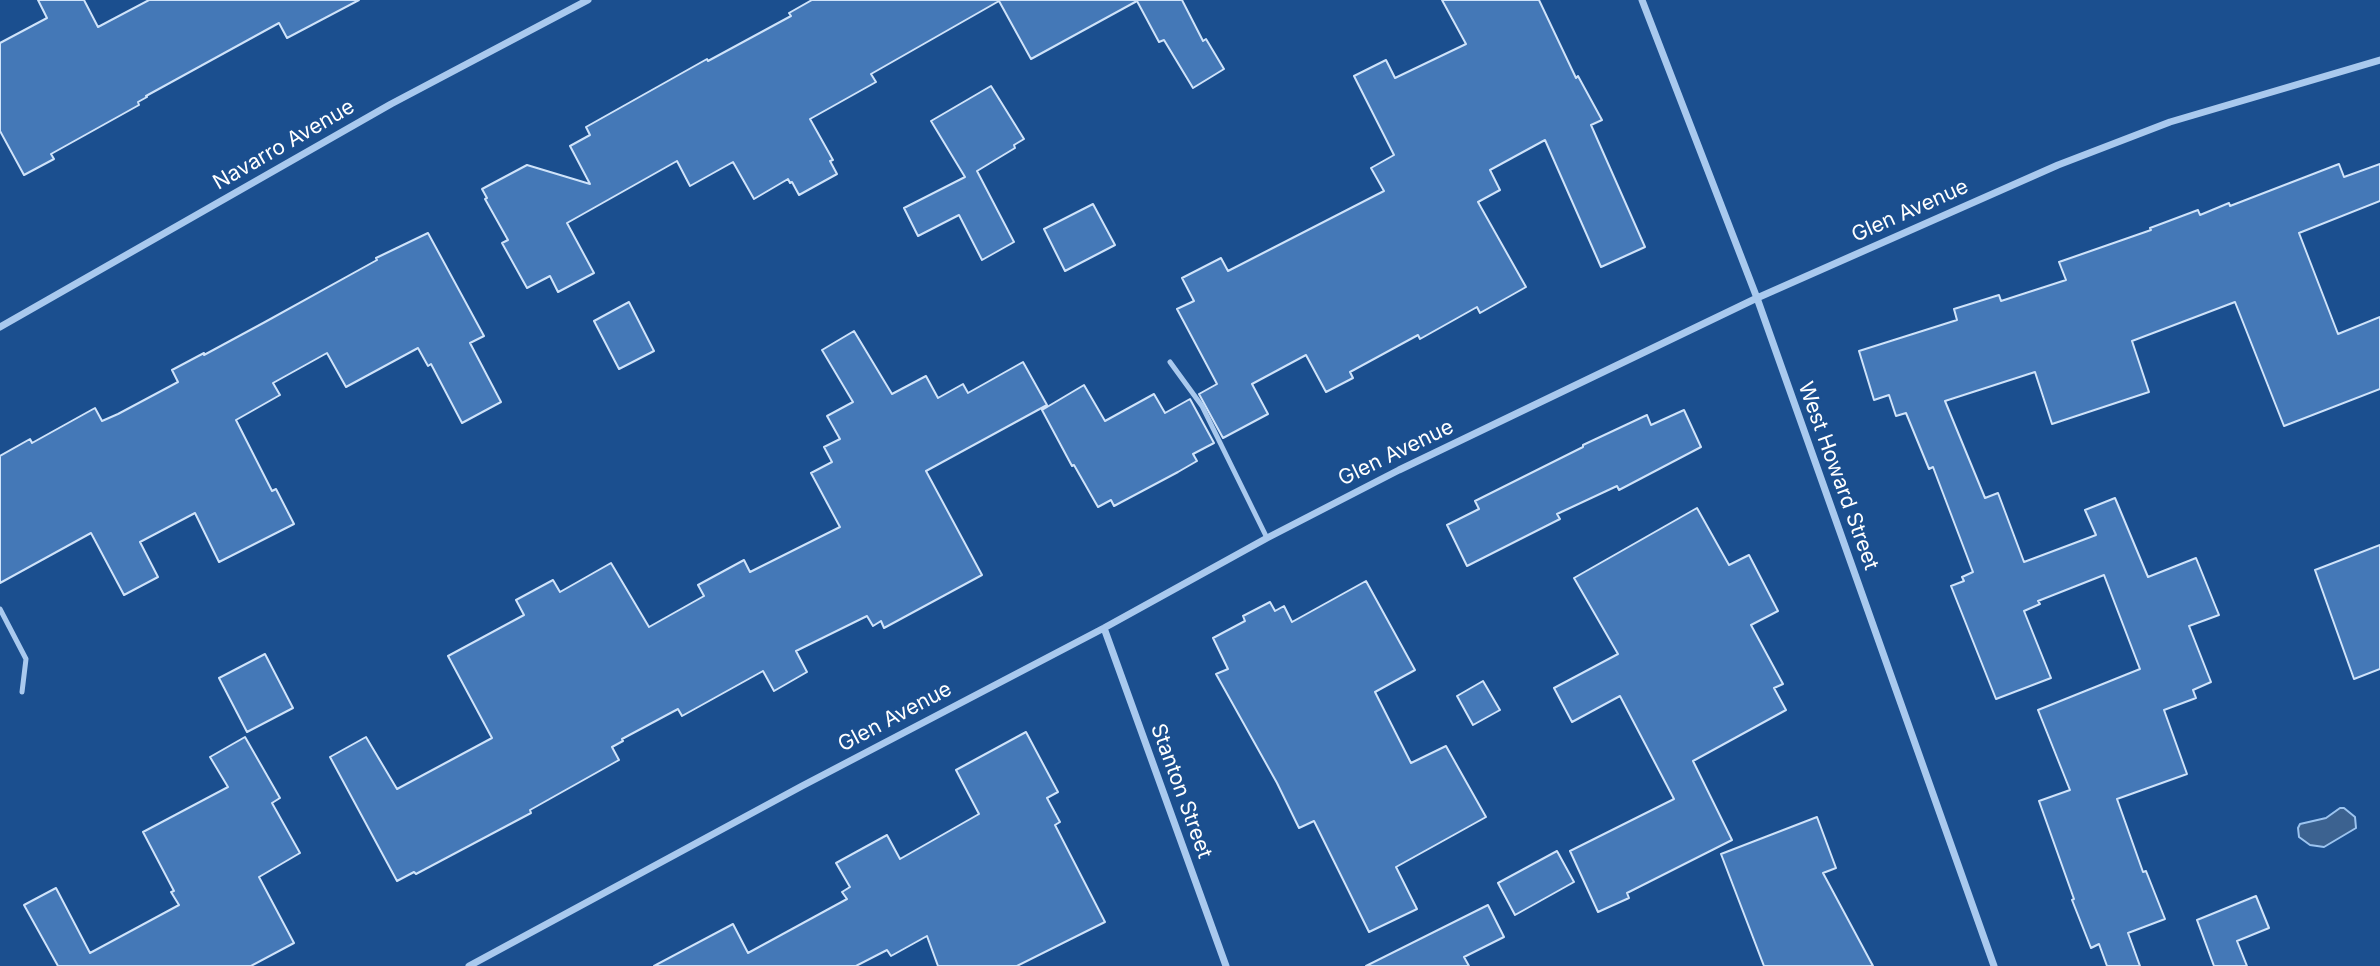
<!DOCTYPE html>
<style>
body{margin:0}
canvas{display:block;background:#1b4f8f}
</style>
<canvas width="2380" height="966"></canvas>
<script>
const c = document.querySelector('canvas').getContext('2d');
c.lineJoin = 'round';
function paint(path, color) {
  c.fillStyle = color;
  c.fill(path, 'evenodd');
}
function trace(path, color, width, dash) {
  c.strokeStyle = color;
  c.lineWidth = width;
  c.lineCap = dash ? 'butt' : 'round';
  c.setLineDash(dash || []);
  c.stroke(path);
}
function drawText(font, color, halo, rows, align = 'center') {
  c.font = font + ' Inter,sans-serif';
  c.lineWidth = 5;
  c.setLineDash([]);
  c.textBaseline = 'middle';
  c.strokeStyle = halo;
  c.fillStyle = color;
  for (const [text, x, y, turn = 0] of rows) {
    c.save();
    c.translate(x, y);
    c.rotate((+turn || 0) * Math.PI / 180);
    c.textAlign = isNaN(turn) ? turn : align;
    if (halo) c.strokeText(text, 0, 0);
    c.fillText(text, 0, 0);
    c.restore();
  }
}
const water = new Path2D(`
 M2340 808H2344L2355 817 2356 828 2324 847 2310 845 2299 837 2298 828 2300 824 2326 818Z`);
paint(water, '#3c6290');
trace(water, '#9cc4f0', 2);
const building = new Path2D(`
 M38 0H84L98 27 149 0H359L287 38 279 23 146 96 147 97 138 102 139 105 51 154 54 159 24 175 0 131V43L47 18Z
 M812 0H1182L1203 41 1206 39 1224 69 1193 88 1164 40 1159 42 1137 1 1031 59 999 1 871 74 876 82 810 119 833 160 830 161 837 174 799 195 792 182 790 183 788 179 754 199 733 162 690 186 677 161 567 223 594 273 558 292 550 276 527 288 502 243 508 240 485 199 487 198 482 189 527 165 590 184 570 146 590 135 586 127 707 59 708 61 791 16 789 13Z
 M1442 0H1539L1576 78 1578 76 1602 120 1591 125 1645 247 1601 267 1545 140 1490 170 1500 190 1478 202 1526 287 1480 313 1477 307 1420 339 1418 335 1350 372 1353 378 1326 392 1306 355 1252 384 1268 414 1223 438 1199 394 1217 384 1177 309 1194 301 1182 278 1221 258 1228 271 1384 191 1371 168 1394 155 1354 76 1386 60 1395 78 1466 44Z
 M991 86 1024 139 1014 145 1015 148 977 171 1014 242 982 260 959 215 918 236 904 208 965 177 931 121Z
 M2339 164 2344 177 2380 164V201L2299 233 2338 334 2380 317V389L2284 426 2235 302 2132 341 2149 392 2052 424 2035 372 1945 401 1985 498 1998 493 2024 562 2096 535 2085 510 2115 498 2148 577 2196 558 2219 615 2189 626 2211 682 2193 690 2196 698 2164 710 2187 774 2117 799 2143 872 2146 871 2165 919 2128 933 2140 966H2107L2099 944 2091 948 2072 900 2074 899 2039 801 2070 790 2038 710 2140 669 2104 575 2038 601 2040 604 2024 611 2051 678 1996 699 1951 586 1964 581 1962 577 1973 572 1933 467 1929 469 1906 413 1896 416 1889 395 1874 400 1859 351 1957 320 1954 309 1999 295 2001 301 2066 280 2059 262 2151 230 2150 228 2198 210 2200 215 2229 203 2230 206Z
 M1093 204 1115 245 1065 271 1044 229Z
 M428 233 484 336 470 343 501 402 462 423 431 364 428 366 418 348 346 387 327 353 273 383 280 395 236 420 272 491 276 489 294 524 219 562 195 513 140 542 158 577 124 595 91 533 0 583V456L30 439 32 443 95 408 102 421 118 414 178 382 172 370 204 353V355L265 322 377 260 376 258Z
 M629 302 654 351 619 369 594 321Z
 M854 331 892 394 926 376 938 398 963 384 968 393 1023 362 1047 405 926 471 982 575 884 628 881 621 873 626 867 616 796 651 807 672 774 691 763 671 682 716 678 709 622 739 623 741 612 747 619 760 530 810 531 813 416 874 414 872 397 881 330 757 366 737 397 789 492 738 448 656 524 615 516 600 553 580 560 592 611 563 649 627 704 596 698 585 744 560 750 572 840 527 811 473 832 462 824 447 840 439 827 416 853 402 822 350Z
 M1084 385 1105 421 1154 394 1165 413 1190 399 1214 443 1193 454 1197 461 1178 472 1114 506 1111 500 1098 507 1074 465 1072 466 1042 410Z
 M1684 410 1701 447 1619 490 1617 486 1557 514 1560 519 1467 566 1447 525 1479 509 1475 501 1583 447V445L1647 415 1651 425Z
 M1697 508 1729 565 1749 555 1778 611 1751 625 1783 684 1774 688 1786 710 1693 761 1732 840 1627 893 1629 898 1598 912 1570 851 1674 799 1620 696 1572 722 1554 688 1618 654 1574 578Z
 M2380 545V669L2354 679 2315 570Z
 M1366 581 1415 670 1375 692 1411 763 1446 746 1486 817 1396 867 1417 909 1369 932 1314 821 1299 828 1277 783 1216 674 1228 669 1213 638 1245 621 1243 616 1270 602 1275 611 1284 606 1292 622Z
 M265 654 293 708 247 732 219 678Z
 M1483 681 1500 710 1473 725 1457 696Z
 M1026 732 1058 792 1047 798 1060 822 1055 825 1105 922 1017 966H938L927 936 891 956 887 950 856 966H654L733 924 748 953 847 899 842 892 850 887 836 863 887 835 900 859 979 814 956 770Z
 M245 737 280 798 272 803 300 853 259 877 294 943 251 966H58L24 905 56 888 90 953 179 905 171 892 174 891 143 832 228 787 210 757Z
 M1817 817 1836 868 1823 873 1873 966H1764L1721 854Z
 M1557 851 1574 882 1515 915 1498 883Z
 M2256 896 2269 928 2237 941 2247 966H2214L2197 920Z
 M1488 905 1504 937 1464 957 1469 966H1366Z`);
paint(building, '#4478b7');
trace(building, '#cfe3fa', 2);
trace(new Path2D(`
 M1170 362 1202 406 1267 538
 M0 609 26 659 22 692`), '#a9c9ee', 5);
trace(new Path2D(`
 M1642 0 1757 298 1994 966
 M0 327 391 104 588 0
 M1104 628 1226 966
 M469 966 802 786 1104 628 1267 538 1399 470 1757 298 2058 165 2170 122 2380 60`), '#a9c9ee', 7);
drawText('21px', '#fff', '#1b4f8f', [
 ["Navarro Avenue",284,145,-30],
 ["Glen Avenue",1910,211,-24],
 ["Glen Avenue",1396,453,-26],
 ["West Howard Street",1838,476,70],
 ["Glen Avenue",895,717,-28],
 ["Stanton Street",1181,791,70]
]);
</script>
